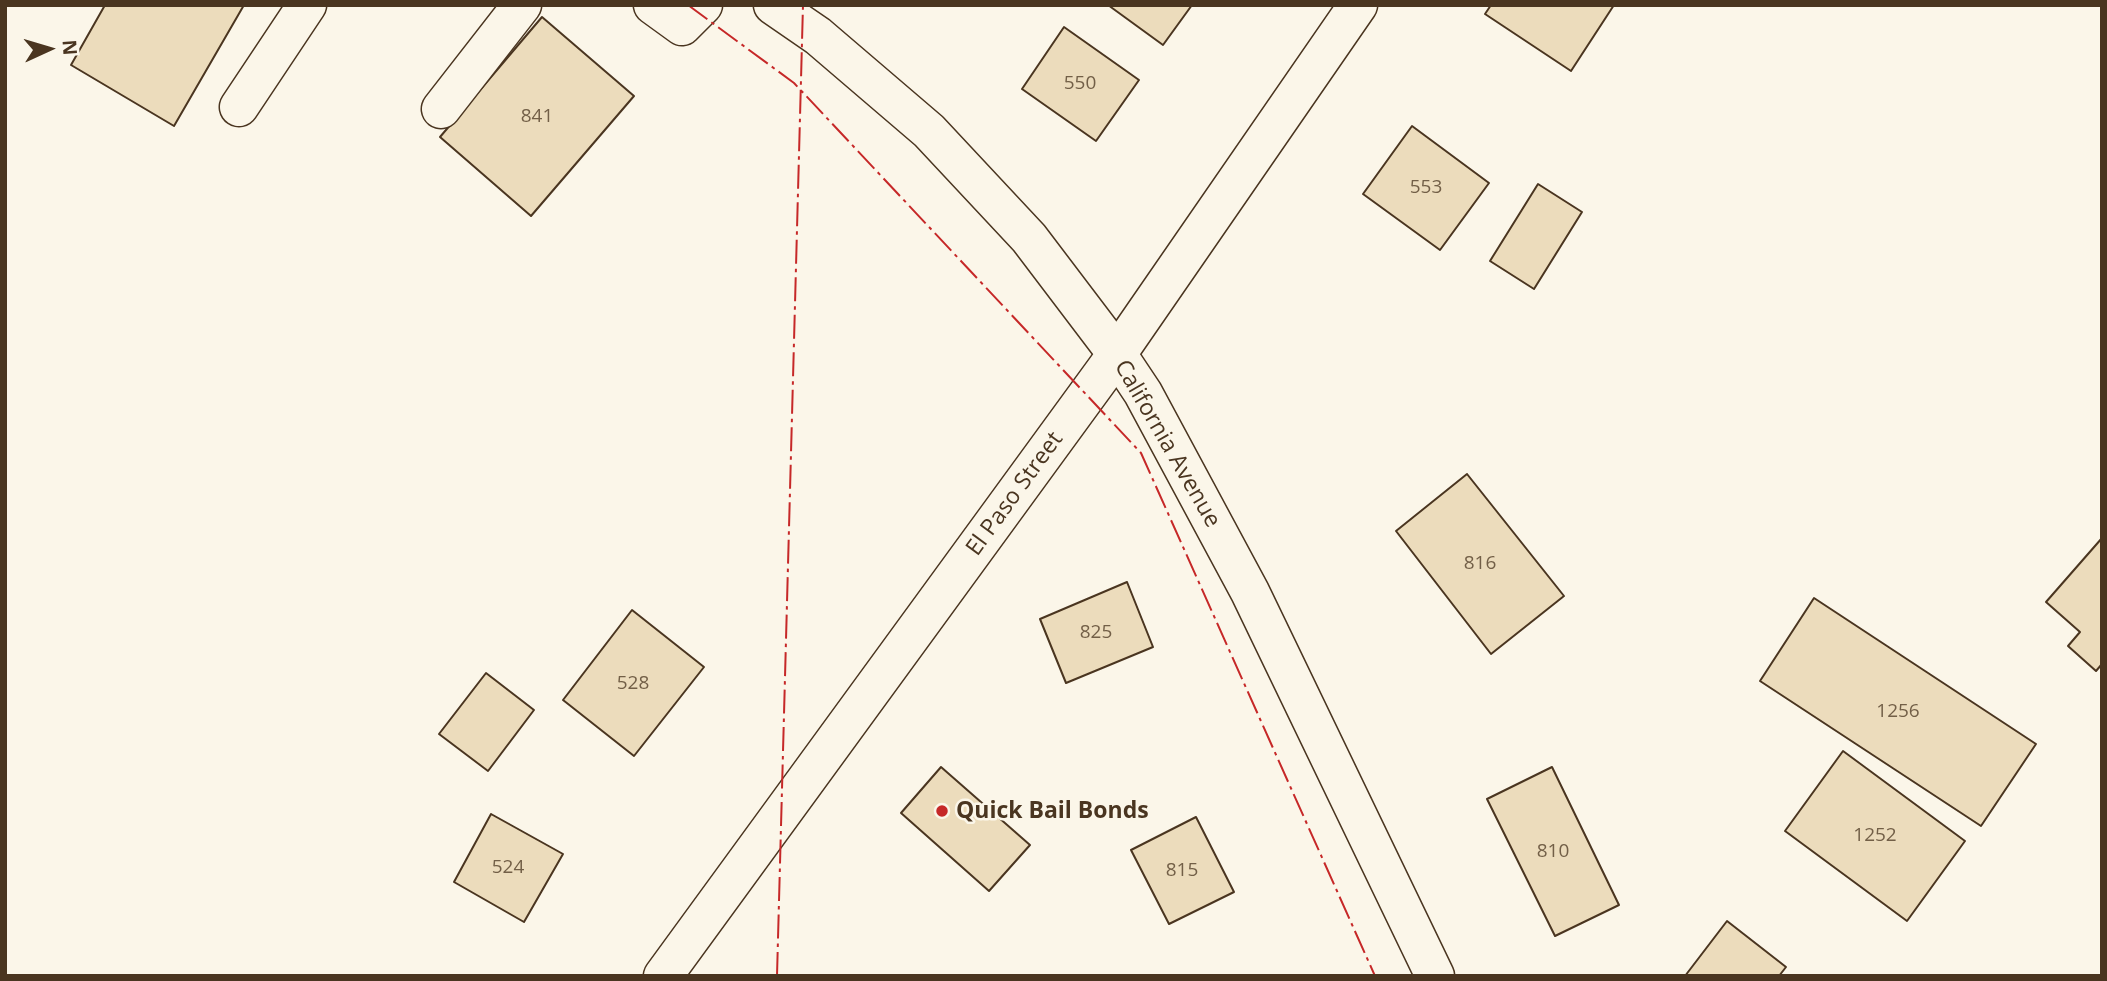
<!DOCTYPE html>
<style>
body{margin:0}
#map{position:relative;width:2107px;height:981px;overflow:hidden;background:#fbf6e9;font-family:"Open Sans",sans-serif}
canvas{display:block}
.frame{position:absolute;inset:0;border:7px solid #4a3520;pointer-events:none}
.north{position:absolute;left:14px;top:14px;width:70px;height:70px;-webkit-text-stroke:5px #fbf6e9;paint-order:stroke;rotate:86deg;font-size:19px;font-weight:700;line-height:28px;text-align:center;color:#4a3520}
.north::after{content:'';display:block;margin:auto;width:24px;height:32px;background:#4a3520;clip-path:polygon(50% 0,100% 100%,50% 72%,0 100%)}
</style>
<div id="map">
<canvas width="2107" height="981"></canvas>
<div class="frame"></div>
<div class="north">N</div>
</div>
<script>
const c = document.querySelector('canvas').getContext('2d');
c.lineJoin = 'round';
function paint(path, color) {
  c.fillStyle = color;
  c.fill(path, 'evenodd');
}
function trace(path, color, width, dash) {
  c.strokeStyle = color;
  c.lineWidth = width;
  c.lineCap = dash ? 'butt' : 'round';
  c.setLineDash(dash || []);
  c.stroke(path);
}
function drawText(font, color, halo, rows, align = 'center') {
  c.font = font + ' "Open Sans",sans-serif';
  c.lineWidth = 5;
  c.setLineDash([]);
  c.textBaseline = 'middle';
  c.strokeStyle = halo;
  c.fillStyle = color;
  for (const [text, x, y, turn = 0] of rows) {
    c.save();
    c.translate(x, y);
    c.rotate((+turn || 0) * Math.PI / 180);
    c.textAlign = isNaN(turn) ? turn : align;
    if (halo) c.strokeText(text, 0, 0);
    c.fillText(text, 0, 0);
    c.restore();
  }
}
const building = new Path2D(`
 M105 5H244L174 126 71 65Z
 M1108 5H1192L1163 45Z
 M1491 5H1614L1571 71 1485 14Z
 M542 17 634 96 531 216 440 137Z
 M1064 27 1139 80 1096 141 1022 89Z
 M1412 126 1489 183 1440 250 1363 194Z
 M1538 184 1582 212 1534 289 1490 261Z
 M1467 474 1564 596 1491 654 1396 531Z
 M2102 538V664L2096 671 2068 646 2080 632 2046 602Z
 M1127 582 1153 647 1066 683 1040 619Z
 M1814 598 2036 744 1981 826 1760 681Z
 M632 610 704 667 634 756 563 700Z
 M486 673 534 710 488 771 439 734Z
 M1843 751 1965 841 1907 921 1785 831Z
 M941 767 1030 845 989 891 901 813Z
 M1552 767 1619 905 1555 936 1487 799Z
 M491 814 563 854 524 922 454 882Z
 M1196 817 1234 892 1169 924 1131 850Z
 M1727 921 1786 967 1779 976H1685Z`);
paint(building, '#ecdcbc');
trace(building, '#4a3520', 2);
const minor = new Path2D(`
 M653 5 682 26 703 5
 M239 107 307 5
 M441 109 522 5
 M663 976 1117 354 1358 5`);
const major = new Path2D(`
 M773 5 818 36 929 131 1029 238 1117 354 1143 393 1250 592 1435 976`);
trace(minor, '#4a3520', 41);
trace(major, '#4a3520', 41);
trace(minor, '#fbf6e9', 38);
trace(major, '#fbf6e9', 38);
trace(new Path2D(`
 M688 5 794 83 1141 453 1375 976
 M777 976 803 5`), '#c62828', 2, [24, 5, 3.5, 5]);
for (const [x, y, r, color] of [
 [942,811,7,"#c62828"]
]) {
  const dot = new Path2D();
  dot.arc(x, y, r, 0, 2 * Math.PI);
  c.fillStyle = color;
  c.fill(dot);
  trace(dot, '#fbf6e9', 2.5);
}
drawText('19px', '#725f47', null, [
 ["550",1080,84],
 ["841",537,117],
 ["553",1426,188],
 ["816",1480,564],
 ["825",1096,633],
 ["528",633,684],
 ["1256",1898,712],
 ["1252",1875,836],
 ["810",1553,852],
 ["524",508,868],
 ["815",1182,871]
]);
drawText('23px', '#4a3520', '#fbf6e9', [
 ["California Avenue",1167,444,60],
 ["El Paso Street",1015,494,-54]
]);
drawText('bold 23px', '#4a3520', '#fbf6e9', [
 ["Quick Bail Bonds",956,811]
], 'left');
</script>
